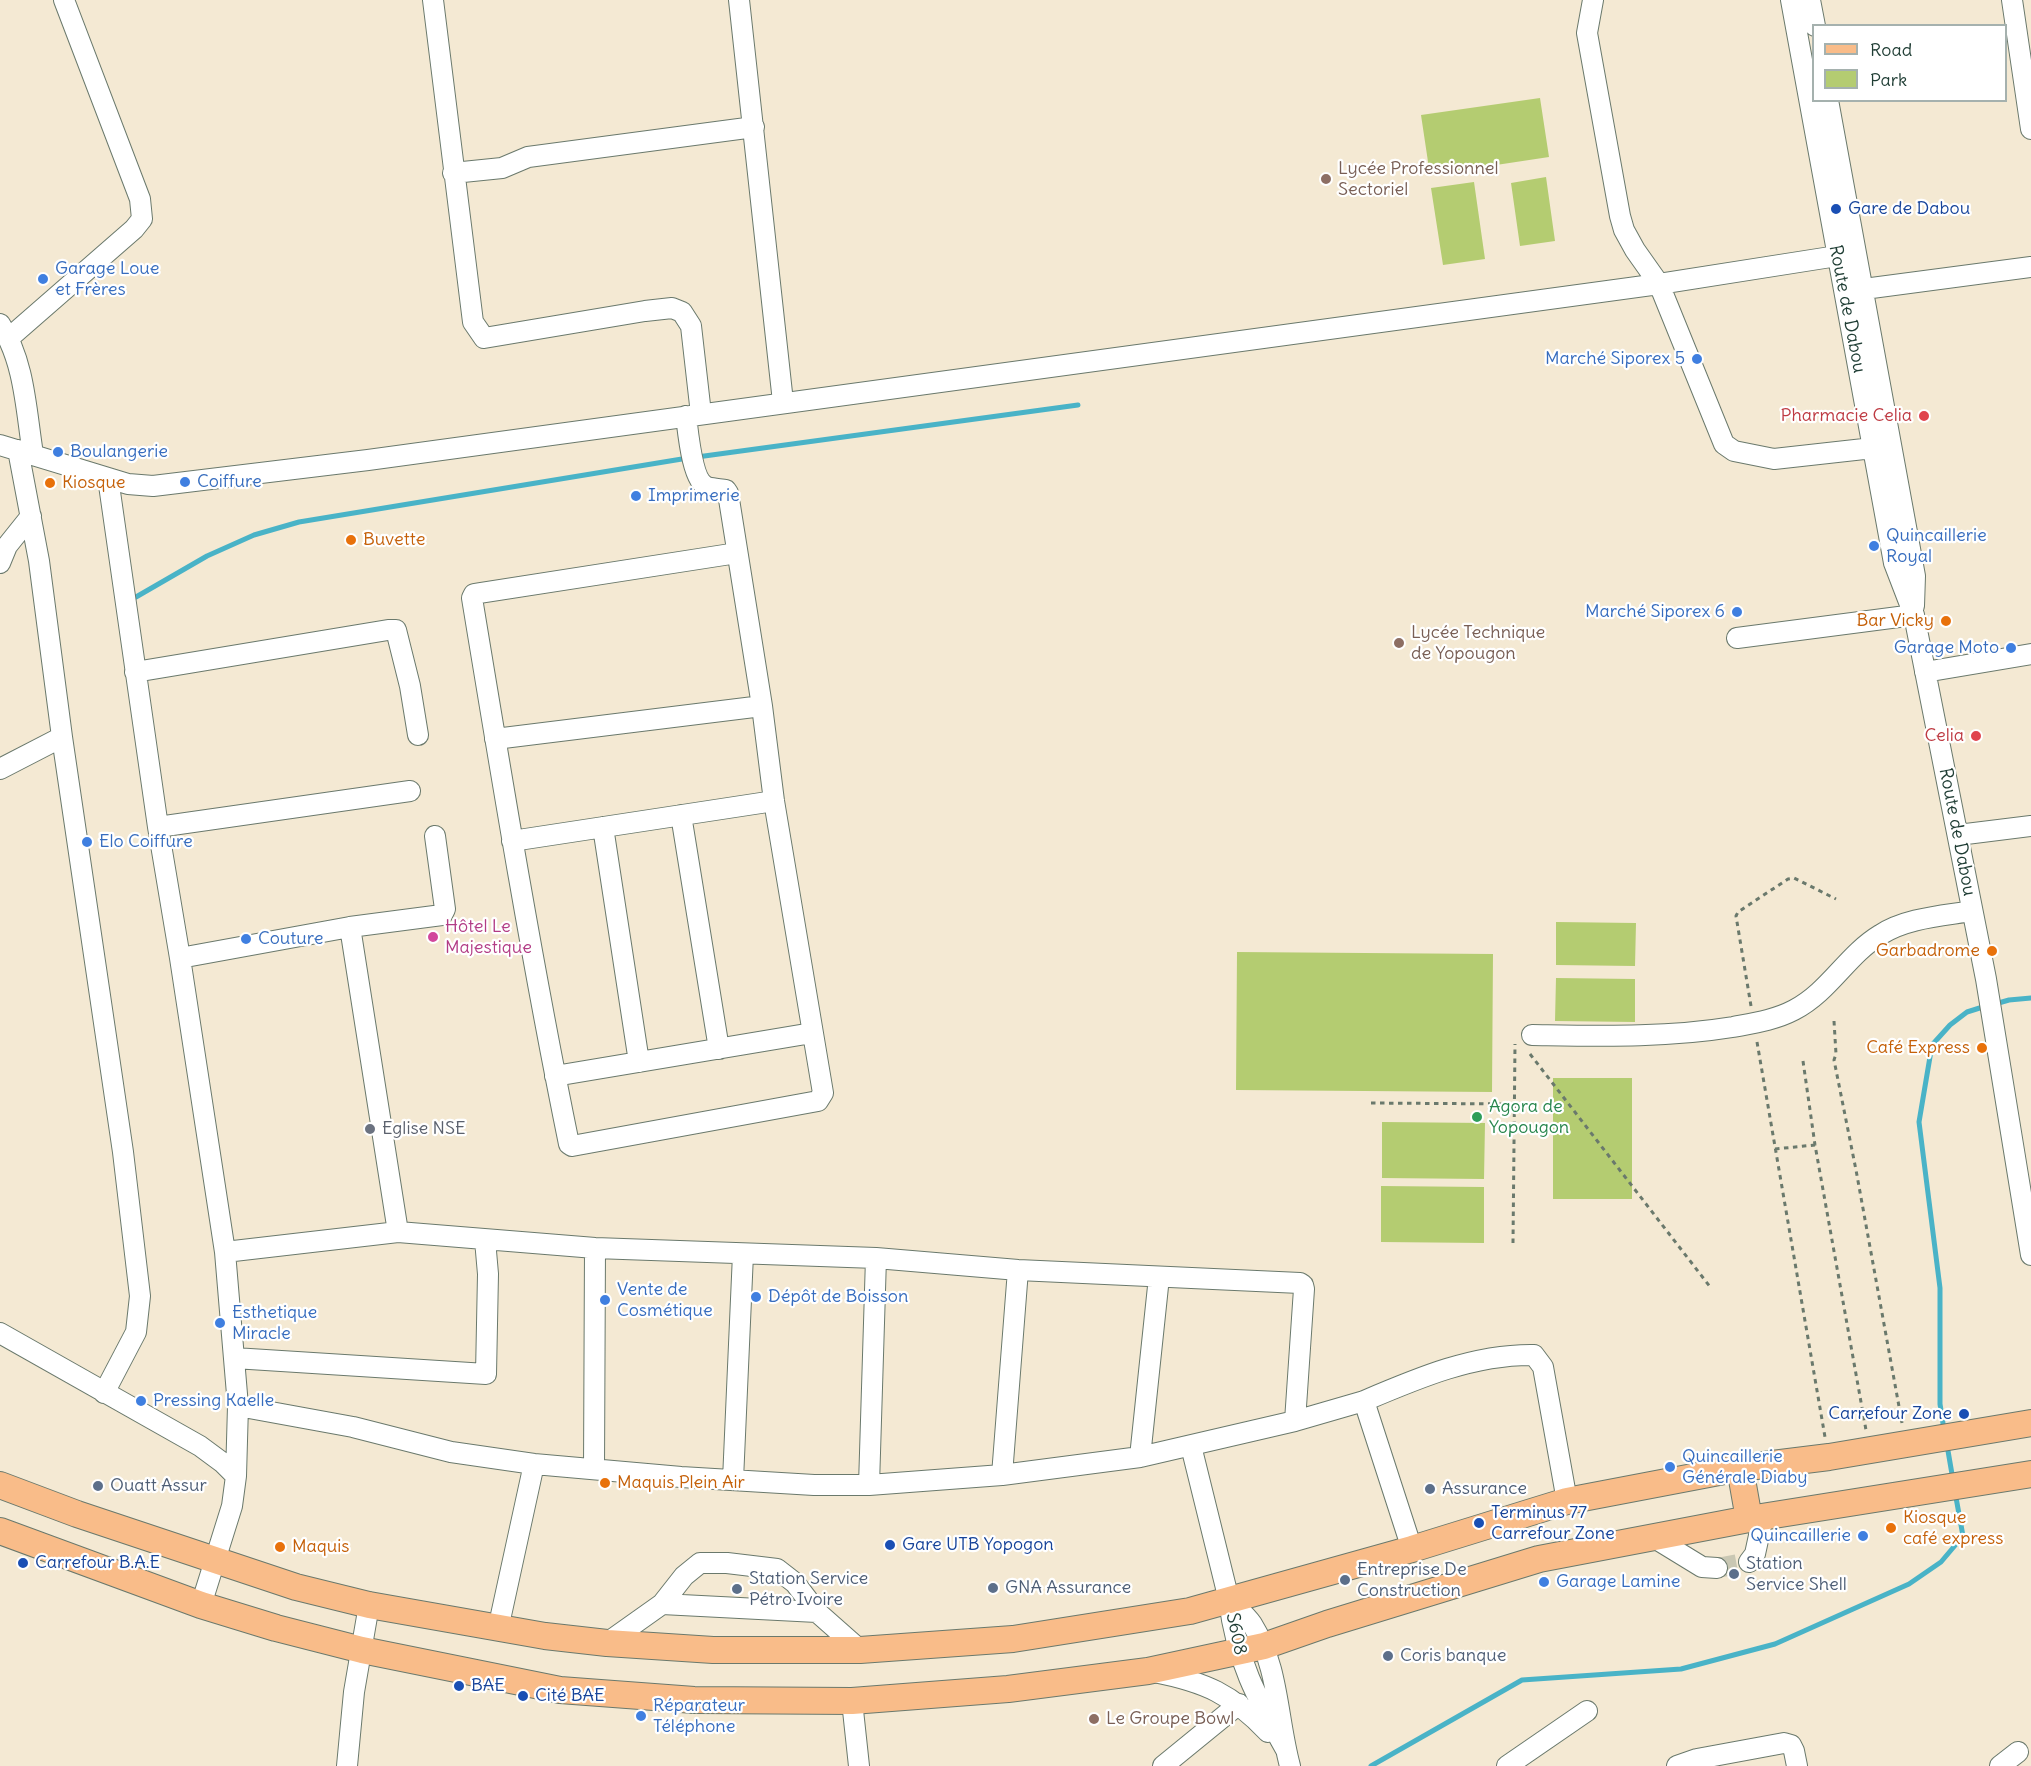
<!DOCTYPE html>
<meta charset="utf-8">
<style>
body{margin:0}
#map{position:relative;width:2031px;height:1766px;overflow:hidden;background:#f4e9d3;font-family:Delius,sans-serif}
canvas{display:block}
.legend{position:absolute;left:1812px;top:24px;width:195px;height:78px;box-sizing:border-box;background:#fff;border:2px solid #a5b1ae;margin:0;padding:8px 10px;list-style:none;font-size:18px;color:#1f3d34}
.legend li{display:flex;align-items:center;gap:12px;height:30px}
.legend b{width:30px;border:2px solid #a5b1ae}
</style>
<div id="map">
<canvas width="2031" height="1766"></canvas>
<ul class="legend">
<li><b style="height:8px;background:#f9bc89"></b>Road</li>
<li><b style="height:16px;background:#b4cc71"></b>Park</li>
</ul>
</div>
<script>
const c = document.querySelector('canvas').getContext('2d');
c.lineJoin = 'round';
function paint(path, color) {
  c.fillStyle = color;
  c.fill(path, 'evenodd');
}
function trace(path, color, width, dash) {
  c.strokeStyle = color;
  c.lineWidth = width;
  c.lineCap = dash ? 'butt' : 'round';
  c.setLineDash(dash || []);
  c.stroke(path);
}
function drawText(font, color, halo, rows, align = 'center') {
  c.font = font + ' Delius,sans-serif';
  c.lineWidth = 4.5;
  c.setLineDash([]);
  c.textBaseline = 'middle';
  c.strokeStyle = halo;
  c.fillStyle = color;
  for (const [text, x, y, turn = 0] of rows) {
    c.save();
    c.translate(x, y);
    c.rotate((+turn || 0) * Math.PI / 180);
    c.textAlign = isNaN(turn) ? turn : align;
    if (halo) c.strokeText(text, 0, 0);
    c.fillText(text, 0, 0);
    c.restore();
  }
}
paint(new Path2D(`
 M1540 98 1549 157 1430 175 1421 115Z
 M1546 177 1555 241 1520 246 1511 183Z
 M1474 182 1485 259 1443 265 1431 188Z
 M1556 922 1636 923 1635 966 1556 965Z
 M1237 952 1493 954 1492 1092 1236 1090Z
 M1556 978 1635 979V1022L1555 1021Z
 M1553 1078H1632V1199H1553Z
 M1382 1122 1485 1123 1484 1179 1382 1178Z
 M1381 1186 1484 1187V1243L1381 1242Z`), '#b4cc71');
trace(new Path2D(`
 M697 457 1078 405
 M136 597 207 556 254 535 299 522 688 458
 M1995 1004 2009 1000 2031 998
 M1944 1430 1940 1404V1288L1919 1122 1932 1045 1950 1025 1967 1012 1986 1006
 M1947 1445 1953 1480
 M1371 1766 1522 1680 1681 1669 1775 1644 1909 1584 1941 1562 1963 1536 1955 1492`), '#49b3c7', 5);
trace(new Path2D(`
 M1717 1568 1749 1562`), '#c9c7b3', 20, [20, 10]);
const minor = new Path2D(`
 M433 0 473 322 484 338 645 311 672 308 682 312 691 326 701 414
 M739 0 783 402
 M1593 0 1587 33 1620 216 1624 230 1635 250 1659 284 1724 444 1734 451 1774 459 1873 448
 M1791 0 1894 563 1914 615 1986 979 2031 1255
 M1810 0 1815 26
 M2012 0 2031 129
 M1828 100 1915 576 1914 606
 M453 173 502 168 528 157 754 127
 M1864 289 2031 267
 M0 324C25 362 26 411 33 454
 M9 338 134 229 142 219 140 199 64 0
 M686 416C688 431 692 481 707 487 713 489 721 489 726 490L728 493 762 706 774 801 823 1093 818 1101 572 1146 569 1144C532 963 502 780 472 598L474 594 480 593 737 553
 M0 445 128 484 153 486 368 460 1659 284 1837 256
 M18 450 39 561 62 737 123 1152 140 1296 136 1332 104 1393
 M108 478 158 827 180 958 225 1252 238 1406 236 1476
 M0 563 7 546 31 516
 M1737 638 1914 615
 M135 672 388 630H396L410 686 418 735
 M1925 672 2031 654
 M495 739 762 706
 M0 769 62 737
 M681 815 719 1049
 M158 827 410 791
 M603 827 639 1062
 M1958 835 2031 826
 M512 841 774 801
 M350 927 398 1232
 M180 958 350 927 442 915 445 909 435 836
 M1532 1035C1600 1036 1665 1038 1733 1027 1754 1023 1775 1020 1794 1010 1829 992 1847 955 1880 935 1906 918 1942 916 1972 911
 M555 1076 812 1033
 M225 1252 398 1232 595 1248 876 1258 1018 1270 1300 1283 1303 1285 1304 1289 1295 1421
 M0 1333 200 1446 223 1463 236 1476 232 1506 201 1605
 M234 1358 486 1374 488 1274 485 1240
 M1364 1401C1418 1378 1474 1354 1534 1355L1543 1367 1567 1501
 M238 1406 353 1427 451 1452 534 1464 681 1477 814 1485H869L1002 1475 1140 1457 1295 1421 1364 1401 1412 1549
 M1191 1446 1229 1600C1236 1660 1257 1698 1286 1750
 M1140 1457 1159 1277
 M594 1469 595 1248
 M1002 1475 1018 1270
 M733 1480 743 1254
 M869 1485 876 1258
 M1653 1537 1702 1567 1717 1568
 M1749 1562 1755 1554 1763 1517
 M1229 1600C1237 1608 1246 1615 1252 1624 1279 1667 1277 1718 1290 1766
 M662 1604 817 1612
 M498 1629 534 1464
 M607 1643 662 1604 684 1576 700 1563H727L777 1569 795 1583 817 1612 860 1650
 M1154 1672C1205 1682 1232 1694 1268 1732
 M852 1701 859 1766
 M347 1766 354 1692 369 1605
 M1163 1766 1239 1704
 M1507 1766 1587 1711
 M1677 1766 1697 1759 1784 1743 1791 1745 1794 1751 1797 1766
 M2000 1766 2018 1752`);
const major = new Path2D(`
 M1740 1468 1749 1519
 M0 1485 77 1514 296 1587 369 1605 545 1636 607 1643 713 1650H860L1013 1639 1190 1611 1412 1549 1567 1501 1740 1468 1829 1457 2031 1423
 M0 1531 201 1605 276 1628 362 1650 560 1690 694 1700 852 1701 1008 1689 1148 1671 1264 1646 1327 1624 1539 1559 1749 1519 2031 1474`);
trace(minor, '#6a796c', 22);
trace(major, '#6a796c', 28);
trace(new Path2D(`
 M1751 1006 1736 916 1738 912 1788 879 1794 878 1836 899
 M1834 1021 1836 1054 1834 1060 1856 1170 1902 1423
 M1757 1042 1825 1437
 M1530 1054 1711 1288
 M1803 1061 1815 1145 1866 1430
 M1371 1103 1515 1104
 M1775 1149 1815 1145
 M1513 1243 1515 1044`), '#6a796c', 3, [4.5, 4.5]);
trace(minor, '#fff', 20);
trace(major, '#f9bc89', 26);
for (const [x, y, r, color] of [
 [1326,179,6,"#8d6e63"],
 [1836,209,6,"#1a4fb4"],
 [43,279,6,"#3f7fe0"],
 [1697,359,6,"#3f7fe0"],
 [1924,416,6,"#e0444e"],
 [58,452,6,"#3f7fe0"],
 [185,482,6,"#3f7fe0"],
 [50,483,6,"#e8710a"],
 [636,496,6,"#3f7fe0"],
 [351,540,6,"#e8710a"],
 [1874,546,6,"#3f7fe0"],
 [1737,612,6,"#3f7fe0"],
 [1946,621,6,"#e8710a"],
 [1399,643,6,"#8d6e63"],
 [2011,648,6,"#3f7fe0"],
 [1976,736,6,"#e0444e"],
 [87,842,6,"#3f7fe0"],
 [433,937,6,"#d1479c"],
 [246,939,6,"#3f7fe0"],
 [1992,951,6,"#e8710a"],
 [1982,1048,6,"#e8710a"],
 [1477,1117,6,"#2e9e5b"],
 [370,1129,6,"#6b7280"],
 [756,1297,6,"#3f7fe0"],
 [605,1300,6,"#3f7fe0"],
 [220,1323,6,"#3f7fe0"],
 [141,1401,6,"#3f7fe0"],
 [1964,1414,6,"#1a4fb4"],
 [1670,1467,6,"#3f7fe0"],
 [605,1483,6,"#e8710a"],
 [98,1486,6,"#5c6f8a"],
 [1430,1489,6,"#5c6f8a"],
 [1479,1523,6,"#1a4fb4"],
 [1891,1528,6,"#e8710a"],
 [1863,1536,6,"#3f7fe0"],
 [890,1545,6,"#1a4fb4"],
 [280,1547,6,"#e8710a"],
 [23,1563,6,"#1a4fb4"],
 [1734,1574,6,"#5c6f8a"],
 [1345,1580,6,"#5c6f8a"],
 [1544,1582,6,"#3f7fe0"],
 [993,1588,6,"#5c6f8a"],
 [737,1589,6,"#5c6f8a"],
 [1388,1656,6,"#5c6f8a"],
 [459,1686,6,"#1a4fb4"],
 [523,1696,6,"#1a4fb4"],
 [641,1716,6,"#3f7fe0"],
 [1094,1719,6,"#8d6e63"]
]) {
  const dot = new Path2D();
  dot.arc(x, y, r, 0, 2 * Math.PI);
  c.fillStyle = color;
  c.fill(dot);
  trace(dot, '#fff', 2);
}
drawText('18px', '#785e54', '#fff', [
 ["Lycée Professionnel",1338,169],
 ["Sectoriel",1338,190],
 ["Lycée Technique",1411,633],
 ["de Yopougon",1411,654],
 ["Le Groupe Bowl",1106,1719]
], 'left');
drawText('18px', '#164399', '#fff', [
 ["Gare de Dabou",1848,209],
 ["Carrefour Zone",1952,1414,"right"],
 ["Terminus 77",1491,1513],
 ["Carrefour Zone",1491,1534],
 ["Gare UTB Yopogon",902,1545],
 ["Carrefour B.A.E",35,1563],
 ["BAE",471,1686],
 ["Cité BAE",535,1696]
], 'left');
drawText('18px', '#366cbe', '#fff', [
 ["Garage Loue",55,269],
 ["et Frères",55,290],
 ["Marché Siporex 5",1685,359,"right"],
 ["Boulangerie",70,452],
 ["Coiffure",197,482],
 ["Imprimerie",648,496],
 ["Quincaillerie",1886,536],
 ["Royal",1886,557],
 ["Marché Siporex 6",1725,612,"right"],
 ["Garage Moto",1999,648,"right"],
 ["Elo Coiffure",99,842],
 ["Couture",258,939],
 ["Vente de",617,1290],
 ["Cosmétique",617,1311],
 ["Dépôt de Boisson",768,1297],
 ["Esthetique",232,1313],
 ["Miracle",232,1334],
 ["Pressing Kaelle",153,1401],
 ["Quincaillerie",1682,1457],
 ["Générale Diaby",1682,1478],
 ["Quincaillerie",1851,1536,"right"],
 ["Garage Lamine",1556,1582],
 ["Réparateur",653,1706],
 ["Téléphone",653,1727]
], 'left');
drawText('18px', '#1f3d34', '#fff', [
 ["Route de Dabou",1847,309,79],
 ["Route de Dabou",1957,832,79],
 ["S608",1236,1634,78]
]);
drawText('18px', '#be3a42', '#fff', [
 ["Pharmacie Celia",1912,416],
 ["Celia",1964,736]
], 'right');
drawText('18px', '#c56008', '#fff', [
 ["Kiosque",62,483],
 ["Buvette",363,540],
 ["Bar Vicky",1934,621,"right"],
 ["Garbadrome",1980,951,"right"],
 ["Café Express",1970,1048,"right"],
 ["Maquis Plein Air",617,1483],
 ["Kiosque",1903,1518],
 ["café express",1903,1539],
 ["Maquis",292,1547]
], 'left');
drawText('18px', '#b23c85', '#fff', [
 ["Hôtel Le",445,927],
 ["Majestique",445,948]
], 'left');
drawText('18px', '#27864d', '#fff', [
 ["Agora de",1489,1107],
 ["Yopougon",1489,1128]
], 'left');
drawText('18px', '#5b616d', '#fff', [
 ["Eglise NSE",382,1129]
], 'left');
drawText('18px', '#4e5e75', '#fff', [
 ["Ouatt Assur",110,1486],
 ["Assurance",1442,1489],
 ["Station",1746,1564],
 ["Service Shell",1746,1585],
 ["Entreprise De",1357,1570],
 ["Construction",1357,1591],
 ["Station Service",749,1579],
 ["Pétro Ivoire",749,1600],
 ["GNA Assurance",1005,1588],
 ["Coris banque",1400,1656]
], 'left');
</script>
